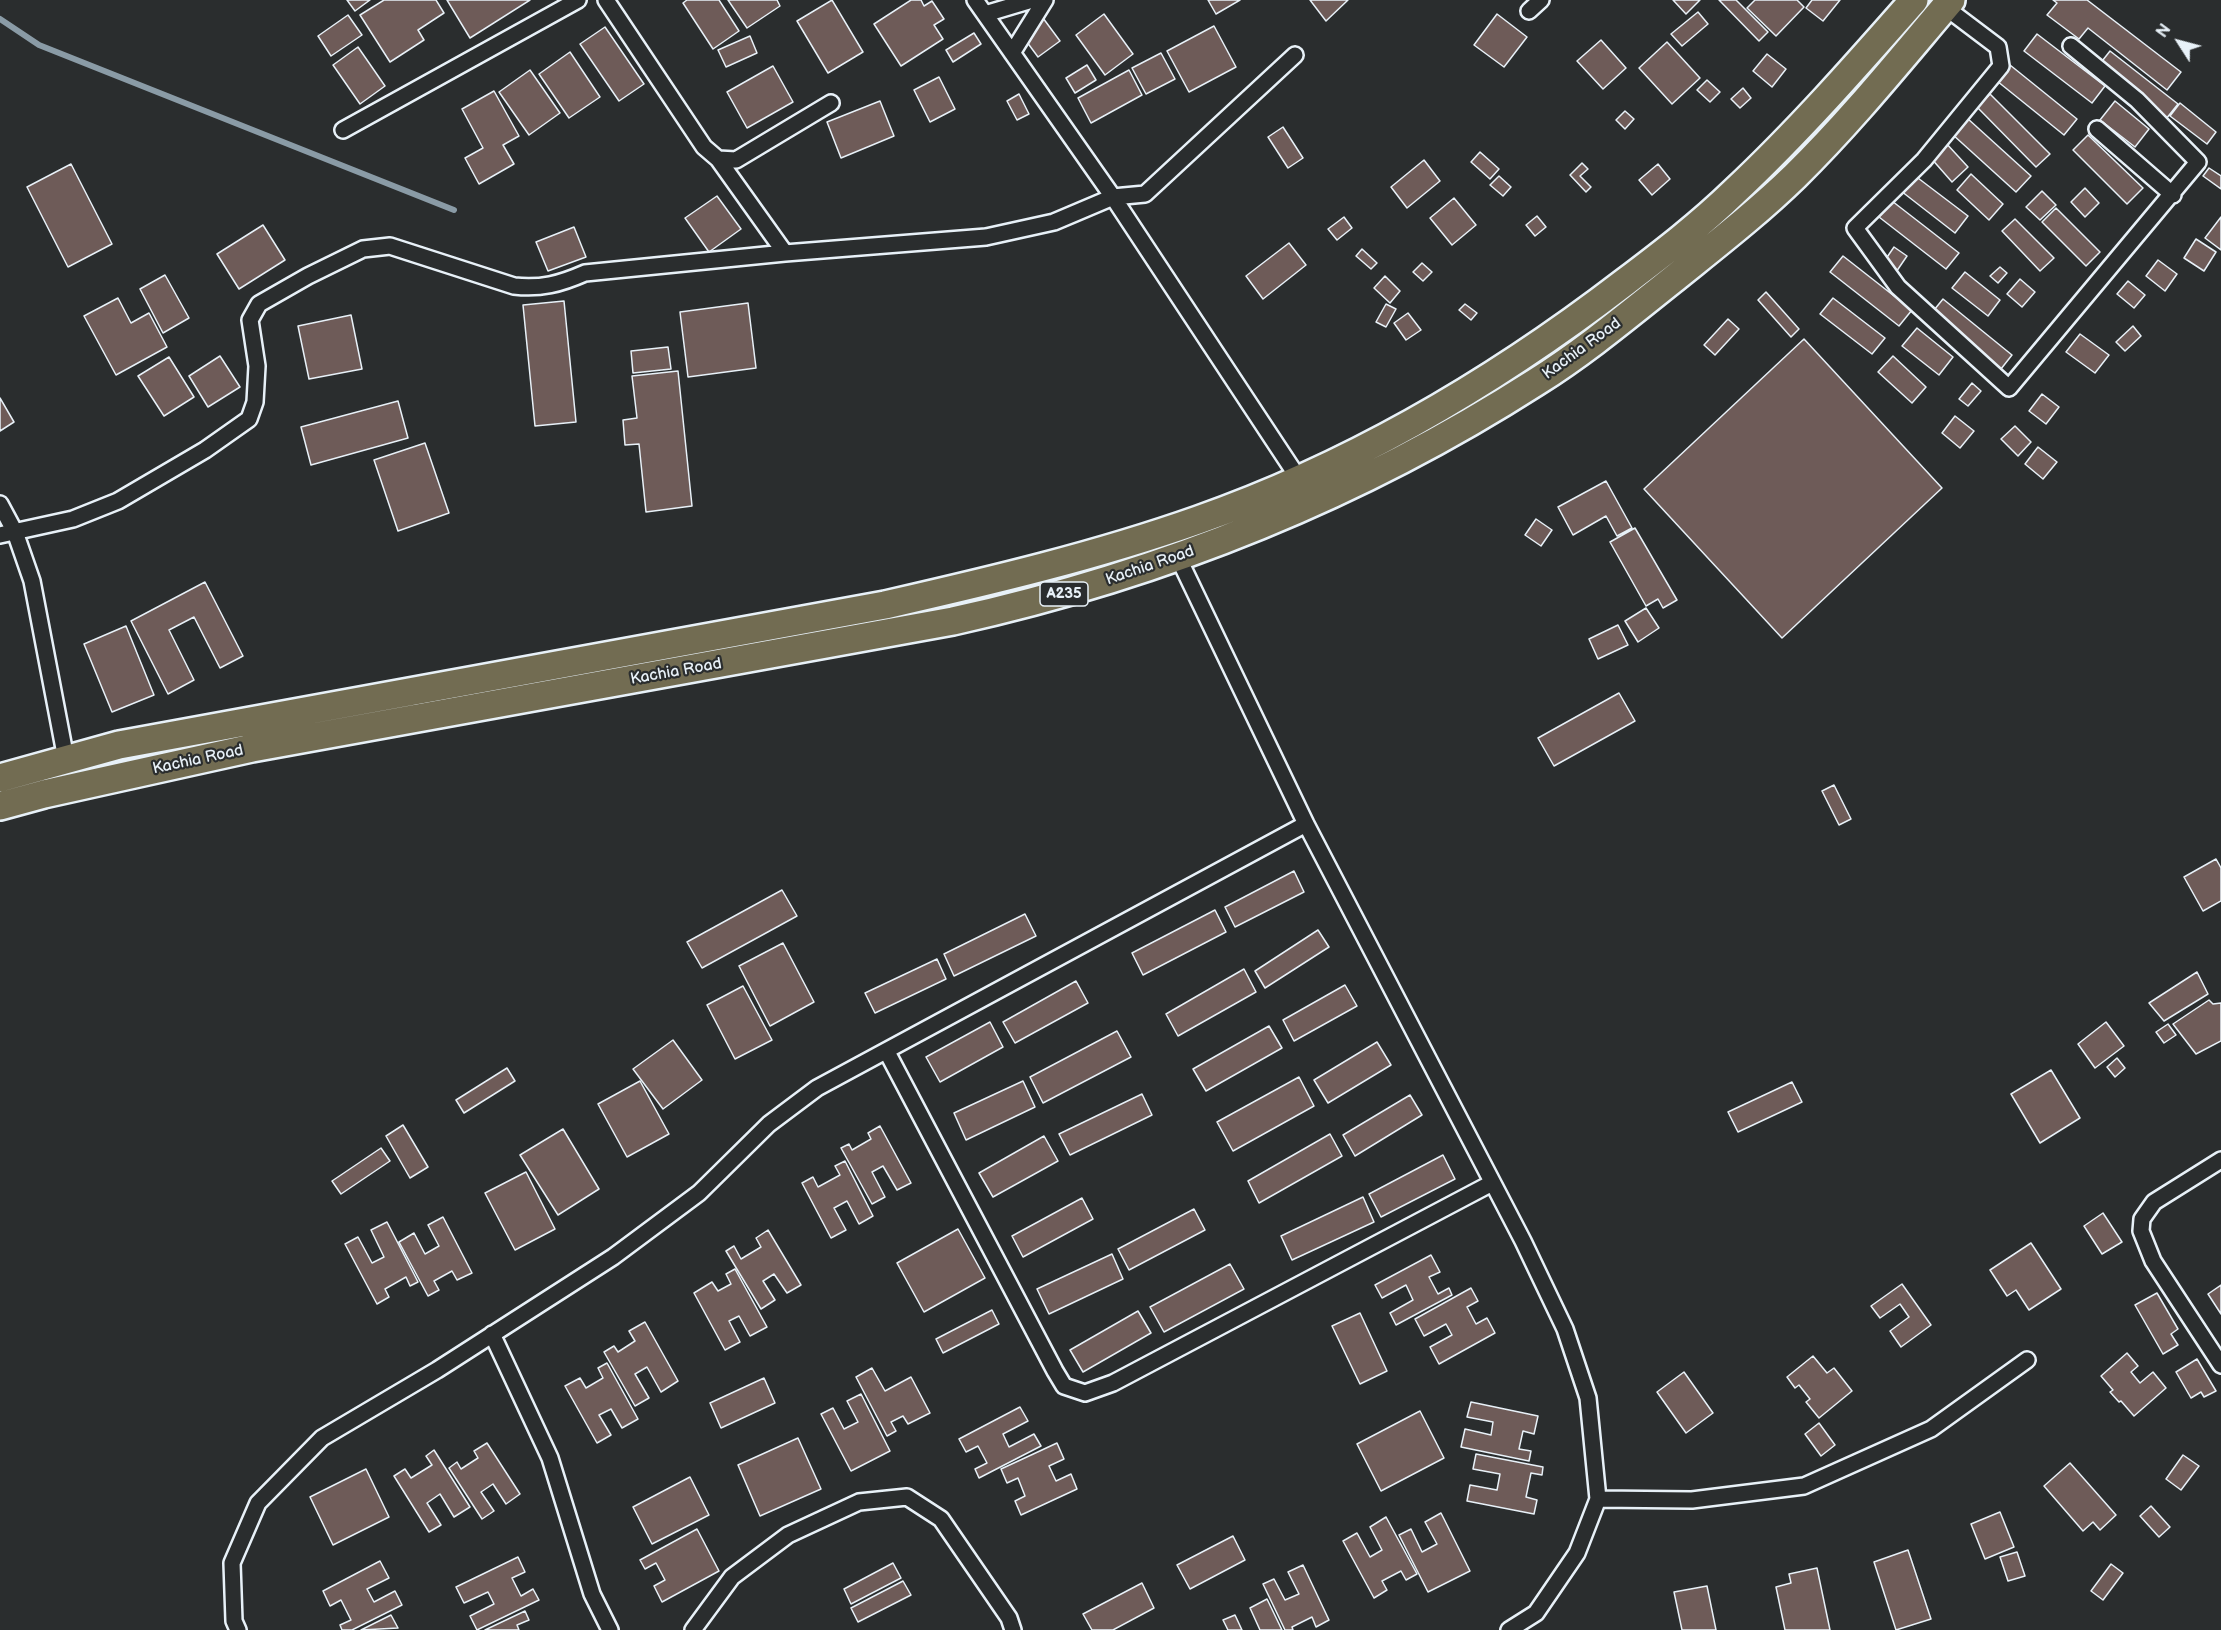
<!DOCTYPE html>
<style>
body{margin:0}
#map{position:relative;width:2221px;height:1630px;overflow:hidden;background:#2a2d2e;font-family:"Balsamiq Sans",sans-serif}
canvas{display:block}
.north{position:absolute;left:2149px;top:12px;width:60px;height:60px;-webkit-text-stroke:4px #2a2d2e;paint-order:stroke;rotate:306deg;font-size:16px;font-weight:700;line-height:24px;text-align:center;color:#e8f1f8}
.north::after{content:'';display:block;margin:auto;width:21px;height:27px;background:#e8f1f8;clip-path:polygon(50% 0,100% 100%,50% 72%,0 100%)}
</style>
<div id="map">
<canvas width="2221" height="1630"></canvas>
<div class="north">N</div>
</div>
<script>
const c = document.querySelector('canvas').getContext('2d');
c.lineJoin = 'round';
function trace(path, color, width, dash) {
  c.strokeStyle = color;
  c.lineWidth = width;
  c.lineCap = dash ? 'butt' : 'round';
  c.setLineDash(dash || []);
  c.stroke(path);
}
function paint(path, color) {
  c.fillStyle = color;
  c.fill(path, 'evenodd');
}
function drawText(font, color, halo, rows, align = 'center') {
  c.font = font + ' "Balsamiq Sans",sans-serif';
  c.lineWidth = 4.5;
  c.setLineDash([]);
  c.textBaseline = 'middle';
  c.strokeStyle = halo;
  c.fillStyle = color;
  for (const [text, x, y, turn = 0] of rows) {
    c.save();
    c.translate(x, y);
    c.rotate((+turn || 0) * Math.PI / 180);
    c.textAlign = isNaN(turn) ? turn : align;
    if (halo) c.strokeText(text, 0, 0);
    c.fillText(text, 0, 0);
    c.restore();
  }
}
trace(new Path2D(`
 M0 19 39 45 454 210`), '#8a9ba6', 6);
const building = new Path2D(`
 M347 0H370L355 11Z
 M384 0H436L444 13 418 30 424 40 390 62 360 15Z
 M447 0H530L470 38Z
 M687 0H719L739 31 713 49 683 3Z
 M728 0H777L780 6 747 28Z
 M832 0 863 52 828 73 797 21Z
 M911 0H921L924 6 932 1 944 19 934 25 943 39 901 66 874 24Z
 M1208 0H1240L1216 14Z
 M1310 0H1348L1326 21Z
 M1673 0H1700L1686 14Z
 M1719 0H1736L1768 32 1759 41Z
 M1755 0H1797L1804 7 1776 36 1747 8Z
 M1812 0H1840L1823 21 1806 8Z
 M2053 0H2087L2181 72 2167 90 2088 28 2079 39 2047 15 2057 3Z
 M1698 12 1708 24 1682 46 1671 34Z
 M1104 14 1133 54 1105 75 1076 35Z
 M1497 14 1527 37 1504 67 1474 45Z
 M348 15 362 35 331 56 318 36Z
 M1043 18 1060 41 1038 57 1021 34Z
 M1214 26 1236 67 1189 92 1167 51Z
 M605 27 644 84 619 101 580 44Z
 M974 33 981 44 953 62 946 50Z
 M2037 34 2105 86 2092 103 2024 51Z
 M750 36 757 53 726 67 718 50Z
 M1601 40 1626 68 1603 89 1577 61Z
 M1667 42 1700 78 1672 104 1639 68Z
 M358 47 385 86 360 104 333 65Z
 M2110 51 2178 104 2166 119 2099 65Z
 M570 52 600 97 569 118 539 74Z
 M1161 53 1175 79 1146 94 1132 68Z
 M1767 54 1786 69 1772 87 1753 71Z
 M1087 65 1096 80 1075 93 1066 78Z
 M2010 65 2077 119 2064 135 1997 81Z
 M773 66 793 102 747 128 727 92Z
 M530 70 560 113 529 135 499 92Z
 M1129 70 1142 95 1091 123 1078 98Z
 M939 77 955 109 930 122 914 90Z
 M1707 80 1720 92 1710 102 1697 90Z
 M1743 88 1751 98 1740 108 1731 99Z
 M494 91 519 136 503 145 514 164 479 184 465 158 483 148 462 109Z
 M1019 94 1029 114 1017 120 1007 101Z
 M1990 94 2050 154 2036 167 1977 107Z
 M880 101 894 136 841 158 827 122Z
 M2115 101 2149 129 2135 147 2100 120Z
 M2180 103 2216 132 2207 144 2170 116Z
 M1625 111 1634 119 1625 129 1616 120Z
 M1967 118 2031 176 2016 192 1952 134Z
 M1283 127 1303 158 1288 168 1268 137Z
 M2088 135 2143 188 2127 204 2073 150Z
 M1945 142 1968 167 1952 182 1930 157Z
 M1480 152 1499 169 1490 179 1471 162Z
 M1424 160 1440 181 1407 208 1391 187Z
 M1582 163 1588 169 1580 176 1591 187 1586 192 1570 175Z
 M71 164 112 244 68 267 27 187Z
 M1658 164 1670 179 1652 195 1639 180Z
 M2209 168 2221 176V189L2203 176Z
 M1971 174 2003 204 1989 220 1957 190Z
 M1914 175 1968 216 1955 233 1901 191Z
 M1499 176 1511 187 1503 196 1490 185Z
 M2085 188 2099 203 2085 217 2071 202Z
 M2042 191 2056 205 2040 220 2026 207Z
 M717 196 741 229 709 252 685 218Z
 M1454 198 1476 225 1452 245 1430 218Z
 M1892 201 1959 253 1946 269 1879 217Z
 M2056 208 2100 252 2086 266 2042 222Z
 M1537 216 1546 227 1535 236 1526 225Z
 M1344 217 1352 228 1337 240 1328 229Z
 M2221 217V250L2205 238Z
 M2015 219 2054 258 2040 271 2002 231Z
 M263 225 285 260 239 289 217 254Z
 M574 227 586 257 548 271 536 242Z
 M2196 239 2216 252 2204 271 2184 258Z
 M1289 243 1306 265 1263 299 1246 276Z
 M1894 247 1907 256 1894 275 1881 266Z
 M1362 249 1377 263 1371 269 1356 256Z
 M1843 256 1912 310 1899 326 1830 272Z
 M2158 260 2177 274 2165 291 2146 276Z
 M1422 263 1432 272 1423 281 1413 272Z
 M2000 267 2007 273 1998 283 1990 276Z
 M1965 272 2000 300 1988 316 1952 288Z
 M165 275 189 318 163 333 140 289Z
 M1385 276 1400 291 1390 303 1374 288Z
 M2020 279 2035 292 2022 307 2007 294Z
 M2128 281 2145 295 2134 308 2117 294Z
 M1766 292 1799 329 1791 337 1758 300Z
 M118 298 131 323 149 313 167 347 116 375 84 316Z
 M1833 298 1885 338 1872 354 1820 314Z
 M1943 299 2012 355 1997 374 1930 315Z
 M564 301 576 422 535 426 523 305Z
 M748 303 756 368 688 377 680 312Z
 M1386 304 1396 309 1386 327 1376 322Z
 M1465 304 1477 313 1471 320 1459 310Z
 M1408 313 1421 330 1406 340 1394 323Z
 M351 315 362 369 309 379 298 326Z
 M1728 319 1739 329 1715 355 1704 345Z
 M2133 326 2141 336 2125 351 2116 342Z
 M1917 328 1953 357 1939 375 1902 346Z
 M2080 334 2109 355 2095 373 2066 352Z
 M1804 339 1942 488 1782 638 1644 489Z
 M668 347 671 369 633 373 631 351Z
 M220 356 240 387 208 407 189 376Z
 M1893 356 1926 387 1912 403 1878 372Z
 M169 357 194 397 164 416 138 376Z
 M678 371 692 506 646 512 639 444 625 445 623 420 637 418 632 376Z
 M1972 383 1981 391 1968 406 1959 399Z
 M2042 394 2059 407 2046 424 2029 411Z
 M0 398 14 422 0 431Z
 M398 401 408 438 311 465 301 427Z
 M1955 416 1974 431 1960 448 1942 433Z
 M2015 426 2031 442 2018 456 2001 439Z
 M425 443 449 513 398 531 374 460Z
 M2038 447 2057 462 2043 479 2025 464Z
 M1606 481 1632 528 1617 536 1606 516 1573 535 1558 507Z
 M1536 519 1552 530 1541 546 1525 535Z
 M1635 528 1677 600 1663 608 1658 599 1646 606 1610 542Z
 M205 582 243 656 220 668 194 617 169 630 194 680 168 694 131 621Z
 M1646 608 1659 628 1638 642 1625 621Z
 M1618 625 1628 645 1598 659 1589 639Z
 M126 626 154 695 112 712 84 644Z
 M1619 693 1635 721 1554 766 1538 738Z
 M1834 785 1851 819 1839 825 1822 791Z
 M2216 859 2221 868V901L2203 911 2184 877Z
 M1294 871 1304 892 1235 927 1225 907Z
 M782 890 797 916 702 968 687 942Z
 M1215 910 1226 932 1143 975 1132 953Z
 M1025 914 1036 936 954 976 944 954Z
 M1318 930 1329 947 1265 988 1255 971Z
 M783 943 814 1002 770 1026 739 966Z
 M937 959 946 979 875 1013 865 993Z
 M1244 969 1256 992 1178 1036 1166 1014Z
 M2197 972 2208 994 2164 1021 2149 1003Z
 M1076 981 1088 1003 1015 1043 1003 1022Z
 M1345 985 1357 1006 1294 1041 1283 1020Z
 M743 986 772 1040 735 1059 707 1005Z
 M2209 1000 2213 1004 2221 1003V1041L2196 1054 2173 1024Z
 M990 1022 1003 1047 940 1082 926 1057Z
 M2106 1022 2124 1046 2095 1068 2078 1044Z
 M2168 1024 2176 1035 2164 1043 2156 1032Z
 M1269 1026 1282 1048 1206 1091 1193 1069Z
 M1117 1031 1131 1057 1043 1103 1030 1077Z
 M673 1040 702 1080 663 1109 633 1069Z
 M1377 1042 1391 1065 1328 1103 1314 1080Z
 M2117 1058 2125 1068 2115 1077 2107 1067Z
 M507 1068 515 1081 464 1113 456 1100Z
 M2051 1070 2080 1118 2040 1143 2011 1094Z
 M1299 1077 1314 1106 1233 1151 1217 1122Z
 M640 1081 669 1134 627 1157 598 1104Z
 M1023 1081 1035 1107 966 1140 954 1113Z
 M1792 1082 1802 1102 1738 1132 1728 1112Z
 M1142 1094 1152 1115 1070 1155 1059 1134Z
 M1410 1095 1422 1115 1355 1156 1343 1135Z
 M403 1125 428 1167 410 1178 386 1136Z
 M880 1126 911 1183 897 1190 883 1166 872 1172 885 1197 872 1204 841 1148 849 1144 852 1150 871 1139 868 1133Z
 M563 1129 599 1189 558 1215 520 1155Z
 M1330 1134 1342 1156 1259 1203 1248 1181Z
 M1044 1136 1058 1161 993 1197 979 1173Z
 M381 1148 390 1161 341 1194 332 1181Z
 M1443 1155 1455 1179 1381 1217 1369 1194Z
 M845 1161 873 1216 859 1224 847 1201 834 1208 846 1230 831 1238 802 1183 813 1177 818 1187 840 1175 835 1166Z
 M526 1172 555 1229 515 1250 485 1193Z
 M1363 1197 1374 1222 1292 1260 1281 1236Z
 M1082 1198 1093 1219 1023 1257 1012 1236Z
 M1194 1209 1205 1230 1129 1270 1118 1249Z
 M2103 1213 2122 1242 2102 1254 2084 1226Z
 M443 1217 472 1273 457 1280 452 1271 434 1281 439 1290 428 1296 399 1242 414 1233 425 1254 439 1246 428 1225Z
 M387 1222 418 1282 410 1286 406 1277 385 1289 389 1297 377 1304 345 1244 358 1237 372 1263 384 1257 371 1230Z
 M958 1229 985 1278 924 1312 897 1263Z
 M768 1230 801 1285 787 1293 774 1274 763 1281 775 1300 761 1309 726 1251 734 1246 741 1259 761 1247 756 1238Z
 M2031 1243 2061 1289 2029 1310 2016 1290 2007 1296 1990 1270Z
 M1112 1254 1123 1279 1049 1314 1037 1289Z
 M1431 1255 1440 1272 1429 1277 1438 1294 1449 1288 1452 1295 1396 1325 1390 1313 1413 1300 1406 1285 1382 1298 1375 1285Z
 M1230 1264 1244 1289 1164 1332 1150 1307Z
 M735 1269 767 1327 750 1336 739 1316 729 1321 740 1342 725 1350 694 1293 712 1282 718 1291 731 1284 726 1274Z
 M1902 1284 1931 1325 1901 1347 1890 1331 1909 1317 1900 1304 1880 1318 1871 1306Z
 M2221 1285V1314L2208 1294Z
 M1471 1288 1478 1301 1467 1307 1476 1324 1487 1318 1495 1333 1439 1364 1430 1347 1452 1335 1446 1324 1424 1336 1415 1319Z
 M2157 1293 2178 1329 2171 1334 2178 1345 2163 1354 2135 1305Z
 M992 1310 999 1324 943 1353 936 1339Z
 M1138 1311 1151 1333 1083 1372 1070 1350Z
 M1360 1313 1387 1371 1360 1384 1332 1326Z
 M645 1322 678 1381 661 1392 647 1367 635 1374 649 1398 635 1406 604 1352 614 1346 618 1352 635 1341 629 1331Z
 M2127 1353 2138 1366 2131 1372 2140 1383 2153 1372 2166 1388 2134 1416 2121 1401 2119 1402 2110 1392 2113 1390 2101 1376Z
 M1813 1356 1827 1373 1834 1368 1852 1391 1819 1418 1806 1402 1810 1399 1799 1385 1795 1388 1787 1377Z
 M2197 1359 2216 1391 2204 1397 2201 1392 2191 1398 2176 1372Z
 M607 1363 638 1419 622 1428 611 1409 599 1415 611 1435 597 1443 565 1386 580 1378 586 1388 603 1378 598 1368Z
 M872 1368 885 1391 911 1377 930 1413 908 1424 903 1416 891 1422 896 1431 887 1436 856 1377Z
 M1684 1372 1713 1413 1686 1433 1657 1392Z
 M764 1378 775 1403 721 1428 710 1403Z
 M861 1394 890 1451 851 1471 821 1414 833 1408 844 1429 858 1422 847 1401Z
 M1471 1402 1538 1416 1534 1434 1523 1431 1519 1449 1531 1451 1529 1461 1461 1447 1465 1429 1491 1435 1493 1422 1467 1417Z
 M1020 1407 1028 1421 1003 1434 1009 1447 1034 1434 1041 1446 979 1478 975 1469 987 1463 978 1446 966 1452 959 1439Z
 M1420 1411 1444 1458 1381 1491 1357 1444Z
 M1819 1423 1835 1445 1821 1456 1805 1434Z
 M798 1438 821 1489 760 1516 738 1465Z
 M487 1443 520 1494 506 1504 493 1484 481 1492 494 1511 482 1519 449 1468 457 1462 461 1469 478 1458 474 1451Z
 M1057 1443 1064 1459 1049 1466 1056 1481 1071 1474 1077 1489 1021 1515 1015 1501 1025 1496 1018 1478 1007 1483 1001 1469Z
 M434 1450 470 1507 454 1517 440 1494 427 1503 441 1525 429 1532 394 1476 405 1469 411 1478 432 1465 426 1456Z
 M1476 1454 1543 1467 1542 1475 1531 1473 1526 1497 1537 1500 1534 1514 1467 1501 1470 1485 1497 1490 1500 1474 1473 1469Z
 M2183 1455 2199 1466 2181 1490 2166 1479Z
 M2070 1463 2116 1515 2100 1530 2093 1522 2083 1531 2044 1486Z
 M366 1469 389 1517 333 1545 310 1497Z
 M690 1477 709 1515 652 1544 633 1507Z
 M2151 1506 2170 1527 2159 1537 2140 1516Z
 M2000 1512 2014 1547 1985 1559 1971 1524Z
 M1441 1513 1470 1571 1428 1592 1399 1535 1411 1529 1422 1552 1437 1544 1425 1522Z
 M1386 1517 1417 1574 1406 1580 1401 1571 1382 1581 1387 1590 1374 1598 1343 1541 1357 1533 1370 1557 1382 1550 1370 1527Z
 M697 1529 719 1571 662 1602 654 1586 665 1580 656 1563 645 1569 640 1560Z
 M1233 1536 1245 1560 1190 1589 1177 1565Z
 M1908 1550 1931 1619 1896 1630 1874 1562Z
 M2017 1552 2025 1576 2008 1581 2000 1557Z
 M518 1557 525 1572 512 1578 521 1596 533 1589 539 1600 477 1630 470 1616 494 1604 488 1592 464 1603 456 1587Z
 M380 1561 389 1578 367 1589 374 1602 395 1591 402 1605 352 1630H342L340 1625 351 1620 341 1600 330 1606 323 1591Z
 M893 1563 901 1578 851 1604 844 1589Z
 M2111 1564 2123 1573 2103 1600 2091 1591Z
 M1303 1565 1329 1620 1316 1627 1312 1617 1292 1627 1293 1630H1285L1263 1584 1274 1579 1285 1600 1299 1594 1288 1572Z
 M1817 1568 1830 1630H1785L1776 1587 1791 1583 1789 1574Z
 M903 1581 911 1595 858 1622 851 1608Z
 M1142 1583 1154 1608 1113 1630H1092L1083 1614Z
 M1707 1586 1716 1630H1682L1674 1592Z
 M1267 1599 1282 1630H1260L1250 1608Z
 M525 1611 529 1620 517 1625 519 1630H485Z
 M391 1615 398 1628 361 1630Z
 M1235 1615 1242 1630H1228L1223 1620Z`);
paint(building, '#6e5b58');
trace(building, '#e8f1f8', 1.5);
const street = new Path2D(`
 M606 0 704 147 718 159 785 253
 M975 0 1113 197 1299 479
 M1945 7 1998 47 2001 66 1924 160 1855 228 1898 287 2009 388 2198 162 2137 100 2071 46
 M1529 11 1541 0
 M985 14 1032 0
 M1012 53 1045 0
 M2097 129 2173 195
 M343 130 578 0
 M718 159 736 160 831 103
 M0 504 15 532 32 581 66 759
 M0 535 73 519 118 501 205 450 249 419 255 402 257 366 250 320 259 304 308 276 363 249 390 246 514 286C541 289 560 284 585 273L785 253 986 237 1054 222 1113 197 1145 194 1295 55
 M1178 557 1306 824 1523 1241 1565 1329 1588 1398 1598 1499 1577 1553 1536 1613 1509 1630
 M887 1052 1055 1371 1064 1386 1085 1393 1113 1383 1492 1183
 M2221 1160 2154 1202 2142 1219 2141 1231 2153 1261 2221 1365
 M492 1334 550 1458 592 1594 610 1630
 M1598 1499 1692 1500 1804 1486 1931 1429 2027 1360
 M238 1630 234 1621 232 1563 258 1503 322 1438 437 1370 613 1257 699 1193 769 1124 817 1088 1306 824
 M693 1630 732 1577 788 1535 859 1502 907 1497 941 1519 1009 1618 1013 1630`);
const highway = new Path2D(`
 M0 778 119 745 885 605C990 581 1096 556 1198 520 1352 466 1496 381 1625 282 1662 254 1700 225 1734 192 1798 132 1856 66 1914 0
 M0 806 44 794 252 748 953 621C1160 575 1358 496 1536 382 1584 352 1627 316 1671 281 1713 247 1756 214 1795 176 1851 121 1900 60 1951 0`);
trace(street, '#e8f1f8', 20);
trace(highway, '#e8f1f8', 32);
trace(street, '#2a2d2e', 15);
trace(highway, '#726c52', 27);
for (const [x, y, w] of [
 [1064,594,48]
]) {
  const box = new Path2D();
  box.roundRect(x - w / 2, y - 12, w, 24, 4.5);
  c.fillStyle = '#2a2d2e';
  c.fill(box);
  trace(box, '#e8f1f8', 1.5);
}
drawText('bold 15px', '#e8f1f8', null, [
 ["A235",1064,594]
]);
drawText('16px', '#e8f1f8', '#2a2d2e', [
 ["Kachia Road",1582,349,-36],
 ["Kachia Road",1150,566,-19],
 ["Kachia Road",676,672,-10],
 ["Kachia Road",198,760,-12]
]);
</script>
